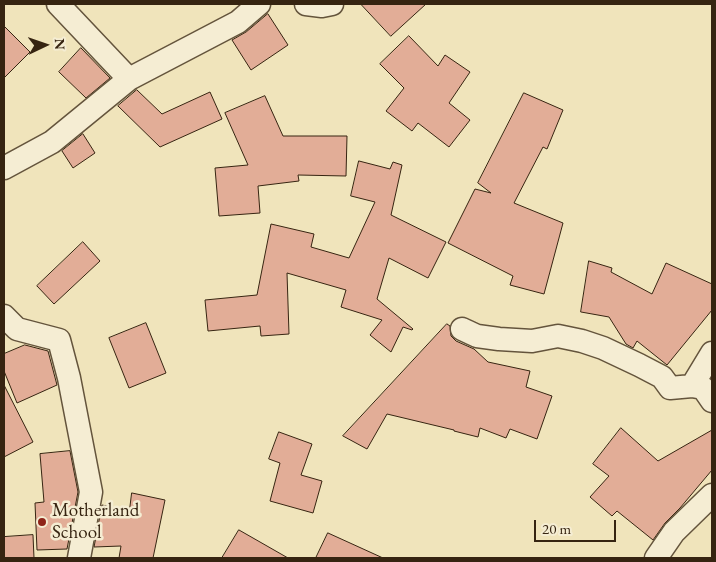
<!DOCTYPE html>
<style>
body{margin:0}
#map{position:relative;width:716px;height:562px;overflow:hidden;background:#f0e4bb;font-family:"EB Garamond",serif}
canvas{display:block}
.frame{position:absolute;inset:0;border:5px solid #362411;pointer-events:none}
.north{position:absolute;left:20px;top:20px;width:50px;height:50px;-webkit-text-stroke:4px #f5edd3;paint-order:stroke;rotate:87deg;font-size:14px;font-weight:700;line-height:20px;text-align:center;color:#362411}
.north::after{content:'';display:block;margin:auto;width:18px;height:22px;background:#362411;clip-path:polygon(50% 0,100% 100%,50% 72%,0 100%)}
.scale{position:absolute;left:534px;top:520px;width:82px;height:22px;box-sizing:border-box;border:2px solid #362411;border-top:0;padding-left:6px;font-size:15px;line-height:18px;white-space:nowrap;color:#362411;-webkit-text-stroke:4px #f5edd3;paint-order:stroke}
</style>
<div id="map">
<canvas width="716" height="562"></canvas>
<div class="frame"></div>
<div class="north">N</div>
<div class="scale">20 m</div>
</div>
<script>
const c = document.querySelector('canvas').getContext('2d');
c.lineJoin = 'round';
function paint(path, color) {
  c.fillStyle = color;
  c.fill(path, 'evenodd');
}
function trace(path, color, width, dash) {
  c.strokeStyle = color;
  c.lineWidth = width;
  c.lineCap = dash ? 'butt' : 'round';
  c.setLineDash(dash || []);
  c.stroke(path);
}
function drawText(font, color, halo, rows, align = 'center') {
  c.font = font + ' "EB Garamond",serif';
  c.lineWidth = 5;
  c.setLineDash([]);
  c.textBaseline = 'middle';
  c.strokeStyle = halo;
  c.fillStyle = color;
  for (const [text, x, y, turn = 0] of rows) {
    c.save();
    c.translate(x, y);
    c.rotate((+turn || 0) * Math.PI / 180);
    c.textAlign = isNaN(turn) ? turn : align;
    if (halo) c.strokeText(text, 0, 0);
    c.fillText(text, 0, 0);
    c.restore();
  }
}
const building = new Path2D(`
 M361 4H426L391 36Z
 M268 14 288 45 251 70 232 40 246 32Z
 M4 26 30 52 4 78Z
 M409 36 438 66 445 55 470 72 449 103 470 120 449 147 418 123 412 131 386 111 404 88 380 64Z
 M81 48 110 78 86 98 59 72Z
 M137 90 162 114 210 92 222 119 160 147 118 106Z
 M524 93 563 110 547 149 543 147 514 203 563 223 544 294 510 285 513 276 448 243 475 189 491 193 478 183Z
 M265 96 283 136H347L346 176 298 175 299 181 258 186 260 213 219 216 215 168 248 165 225 113Z
 M83 134 95 153 73 168 62 151Z
 M359 161 390 169 393 162 402 165 391 215 446 242 428 278 389 258 377 299 413 329 412 330 403 327 391 352 370 335 382 320 341 307 346 290 287 273 289 334 261 336 260 326 208 331 205 300 257 295 271 224 314 234 311 247 349 258 375 202 351 196Z
 M83 242 100 261 54 304 37 286Z
 M589 261 612 268 611 272 652 294 666 263 712 284V310L667 365 637 341 633 348 626 344 609 317 581 312Z
 M146 323 166 373 129 388 109 338Z
 M447 324 450 326 451 336 456 341 474 349 488 362 530 371 526 387 552 396 537 439 510 429 506 438 480 428 478 437 454 431V430L387 414 367 449 343 436Z
 M25 345 48 351 57 385 17 403 4 371V354Z
 M4 385 33 442 4 457Z
 M621 428 658 461 712 430V470L680 508 665 523 653 540 617 511 612 516 590 497 609 476 593 464Z
 M279 432 312 444 301 475 322 481 313 513 270 501 280 463 269 459Z
 M70 451 78 492 67 549 37 550 35 503 44 502 40 454Z
 M132 493 165 500 153 558H119L121 546 94 547 102 505 129 511Z
 M239 530 288 558H222Z
 M328 533 383 558H316Z
 M33 535 34 558H4V537Z`);
paint(building, '#e2ad97');
trace(building, '#362411', 1);
const minor = new Path2D(`
 M58 4 129 79
 M306 4 322 6 332 4
 M4 168 52 142 129 79 238 22 259 4
 M4 316 17 329 59 340 69 378 91 492 79 558
 M462 329 477 336 499 339 532 341 558 336 582 341 603 348 639 365 662 377 670 388 692 386
 M712 353 692 386 703 388 712 401
 M656 558 674 532 712 495`);
trace(minor, '#64543c', 25);
trace(minor, '#f5edd3', 22);
for (const [x, y, r, color] of [
 [42,522,5,"#8f2418"]
]) {
  const dot = new Path2D();
  dot.arc(x, y, r, 0, 2 * Math.PI);
  c.fillStyle = color;
  c.fill(dot);
  trace(dot, '#f5edd3', 2);
}
drawText('19px', '#362411', '#f5edd3', [
 ["Motherland",52,511],
 ["School",52,533]
], 'left');
</script>
